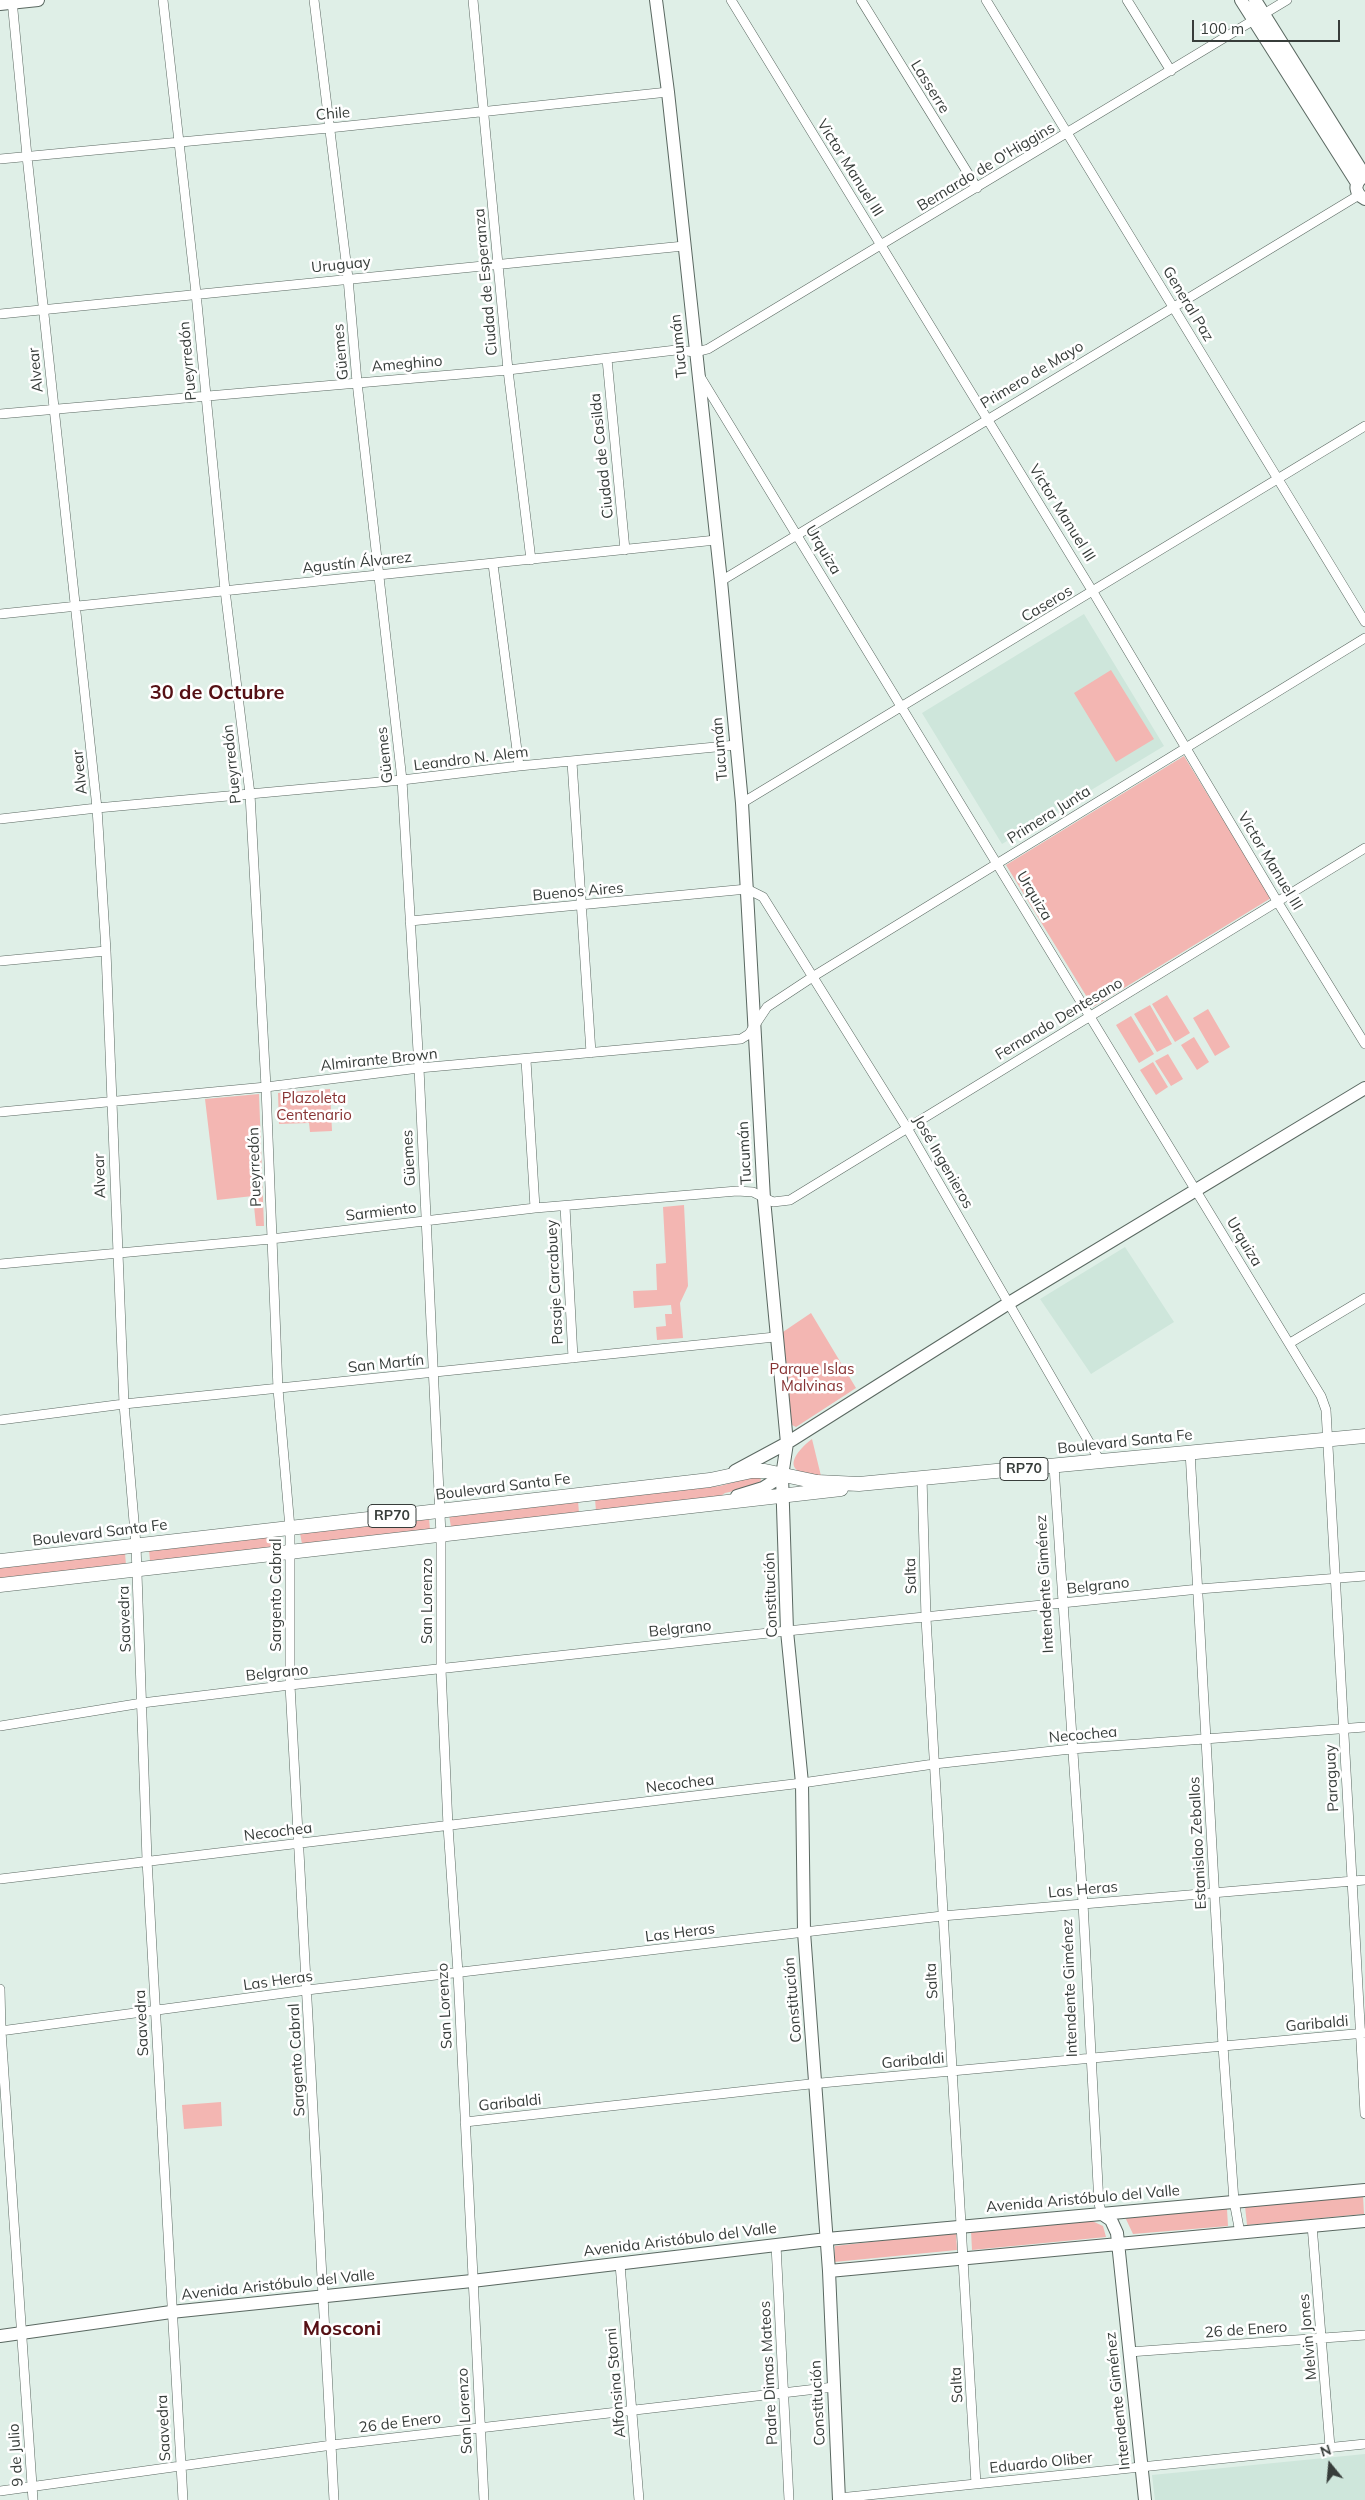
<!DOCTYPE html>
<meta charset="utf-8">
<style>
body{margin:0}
#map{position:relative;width:1365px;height:2500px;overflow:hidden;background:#dfefe7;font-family:Mulish,sans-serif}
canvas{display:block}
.north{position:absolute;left:1305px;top:2440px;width:50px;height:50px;-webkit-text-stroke:4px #fff;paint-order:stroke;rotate:343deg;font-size:14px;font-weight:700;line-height:20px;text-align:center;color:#373d3a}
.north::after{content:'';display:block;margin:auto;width:18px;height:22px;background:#373d3a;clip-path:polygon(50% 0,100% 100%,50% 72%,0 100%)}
.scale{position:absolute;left:1192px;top:20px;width:148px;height:22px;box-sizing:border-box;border:2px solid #373d3a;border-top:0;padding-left:6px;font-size:15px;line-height:18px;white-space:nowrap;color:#373d3a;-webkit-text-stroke:4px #fff;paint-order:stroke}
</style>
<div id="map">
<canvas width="1365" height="2500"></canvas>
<div class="north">N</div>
<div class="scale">100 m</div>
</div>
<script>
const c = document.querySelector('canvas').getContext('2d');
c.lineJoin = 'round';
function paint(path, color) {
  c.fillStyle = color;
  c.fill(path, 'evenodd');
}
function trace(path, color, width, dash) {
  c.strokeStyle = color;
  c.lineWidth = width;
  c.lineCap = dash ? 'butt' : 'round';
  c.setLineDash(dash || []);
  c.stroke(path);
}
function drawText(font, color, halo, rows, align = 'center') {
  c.font = font + ' Mulish,sans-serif';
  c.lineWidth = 5;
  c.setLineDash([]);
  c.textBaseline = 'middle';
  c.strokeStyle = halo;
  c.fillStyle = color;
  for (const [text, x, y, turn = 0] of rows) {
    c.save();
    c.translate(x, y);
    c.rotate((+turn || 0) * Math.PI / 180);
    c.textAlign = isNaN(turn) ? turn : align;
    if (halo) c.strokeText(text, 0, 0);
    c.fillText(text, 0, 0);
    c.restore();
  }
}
paint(new Path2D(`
 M1084 614 1164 746 1002 844 922 713Z
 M1125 1247 1174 1322 1091 1374 1040 1299Z
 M1365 2454V2500H1155L1152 2475Z`), '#cee6db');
paint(new Path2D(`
 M1111 670 1154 739 1116 762 1074 693Z
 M1184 756 1271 898 1093 1007 1006 865Z
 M1167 995 1190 1033 1175 1042 1152 1004Z
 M1150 1005 1172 1044 1157 1052 1134 1014Z
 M1208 1009 1230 1047 1215 1056 1193 1018Z
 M1131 1016 1154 1054 1139 1063 1116 1025Z
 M1194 1037 1209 1062 1197 1070 1181 1045Z
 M1168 1054 1183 1079 1171 1086 1155 1061Z
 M1153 1062 1168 1087 1156 1095 1140 1070Z
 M330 1089 332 1131 310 1132 309 1123 279 1124 278 1093Z
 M259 1094 264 1226H256L253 1196 217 1200 205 1099Z
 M684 1205 688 1286 680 1303 683 1338 657 1340 656 1327 666 1326 665 1314H672L671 1305 634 1308 633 1291 657 1290 656 1264 666 1263 663 1207Z
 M811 1313 856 1388 796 1427 788 1423 777 1336Z
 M812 1439 821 1476C815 1475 806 1474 800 1472 783 1464 804 1445 812 1439Z
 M756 1476 761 1479 760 1485 725 1493 718 1498 596 1511 595 1499 720 1486Z
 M578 1501 579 1513 451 1527 449 1515Z
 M429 1518 430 1530 302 1544 300 1533Z
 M277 1536 278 1547 150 1561 149 1550Z
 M125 1553 126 1565 0 1579V1567Z
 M221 2102 222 2126 184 2129 182 2105Z
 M1363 2195 1364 2214 1247 2225 1245 2206Z
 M1227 2209 1228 2226 1133 2234 1125 2217Z
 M1092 2221 1103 2226 1106 2237 972 2250 971 2231Z
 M956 2232 957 2250 834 2262 835 2246Z`), '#f3b6b2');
const street = new Path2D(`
 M12 0 27 156 97 808 106 951 124 1404 136 1545 147 1860 183 2500
 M163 0 196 293 225 590 250 794 266 1087 278 1389 290 1528V1685L334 2500
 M314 0 348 278 357 382 402 780 419 1068 441 1535V1669L448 1826 458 1973 484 2500
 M473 0 508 370 531 560
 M731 0 1093 592 1277 901 1365 1044
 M861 0 977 188
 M986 0 1365 622
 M1127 0 1171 71
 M0 159 329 128 668 92
 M0 314 684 246
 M607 359 625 550
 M701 378 1321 1396 1326 1410 1365 2114
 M0 414 508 370 676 350 696 352 708 349 1287 0
 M493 564 519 766
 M721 581 1359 195
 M0 614 716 540
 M572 762 591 1053
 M742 803 1365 426
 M0 819 97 808 402 780 519 766 736 745
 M410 921 747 889 763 897 907 1128 1100 1461
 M0 961 106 951
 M526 1060 535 1208
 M0 1112 266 1087 419 1068 741 1039 749 1034 767 1007 814 976 1365 638
 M565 1206 573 1358
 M0 1264 271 1239 535 1208 737 1191 753 1192 773 1202 790 1200 1365 848
 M1290 1343 1365 1298
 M0 1420 124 1404 775 1337
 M1190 1451 1223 2046 1234 2201 1240 2233
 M1054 1466 1083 1903 1099 2204 1102 2214
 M922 1477 926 1618 976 2484
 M0 1726 142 1703 290 1685 787 1631 1199 1589 1365 1576
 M0 1879 802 1783 934 1764 1071 1749 1365 1727
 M0 1989 1 2031 33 2500
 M0 2031 307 1990 942 1916 1365 1880
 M465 2122 810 2084 1365 2033
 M1312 2225 1330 2447
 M776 2245 789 2500
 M620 2264 639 2500
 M1129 2352 1365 2335
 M0 2491 332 2445 834 2387
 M839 2498 1365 2444`);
const secondary = new Path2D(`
 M656 0 668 92 721 581 742 803 764 1199 787 1443 782 1476 787 1631 802 1783 804 1932 829 2271 839 2500
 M1241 0 1357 183
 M1255 0 1365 176
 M0 4 38 0
 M1363 177C1353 184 1355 194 1365 199
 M735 1471 787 1443 1009 1303 1365 1088
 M737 1496 763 1488 782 1476
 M1102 2214 1111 2220 1117 2233 1145 2500
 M829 2271 1365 2221
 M0 2336 171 2312 472 2281 827 2239 1365 2190`);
const primary = new Path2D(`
 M0 1561 710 1480 752 1471H765L817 1482 859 1484 1365 1436
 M0 1585 841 1489`);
trace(street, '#5a6861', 10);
trace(secondary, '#5a6861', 14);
trace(primary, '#5a6861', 15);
trace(street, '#fff', 9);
trace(secondary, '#fff', 12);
trace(primary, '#fff', 14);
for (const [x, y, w] of [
 [1024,1469,48],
 [392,1516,48]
]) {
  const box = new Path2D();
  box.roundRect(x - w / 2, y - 11.5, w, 23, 4);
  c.fillStyle = '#fff';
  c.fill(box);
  trace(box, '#373d3a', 1);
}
drawText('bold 14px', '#373d3a', null, [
 ["RP70",1024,1469],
 ["RP70",392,1516]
]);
drawText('15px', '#373d3a', '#fff', [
 ["Lasserre",930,87,58],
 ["Chile",333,114,-5],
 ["Bernardo de O'Higgins",986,167,-31],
 ["Victor Manuel III",850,168,58],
 ["Uruguay",341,265,-6],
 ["Ciudad de Esperanza",486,282,-95],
 ["General Paz",1188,304,59],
 ["Tucumán",679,346,-96],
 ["Güemes",341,352,-95],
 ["Pueyrredón",188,361,-95],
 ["Ameghino",407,364,-5],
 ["Alvear",36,370,-96],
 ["Primero de Mayo",1032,375,-31],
 ["Ciudad de Casilda",602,456,-96],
 ["Victor Manuel III",1062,513,58],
 ["Urquiza",823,550,59],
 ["Agustín Álvarez",357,563,-6],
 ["Caseros",1047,604,-31],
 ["Tucumán",720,749,-95],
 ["Güemes",385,755,-96],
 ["Leandro N. Alem",471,759,-7],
 ["Pueyrredón",232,764,-96],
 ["Alvear",80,772,-96],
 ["Primera Junta",1049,815,-32],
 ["Victor Manuel III",1270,861,59],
 ["Buenos Aires",578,892,-5],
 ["Urquiza",1034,896,59],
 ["Fernando Dentesano",1059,1019,-31],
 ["Almirante Brown",379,1060,-6],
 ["Tucumán",745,1153,-93],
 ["Güemes",409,1158,-93],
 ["José Ingenieros",943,1162,60],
 ["Pueyrredón",255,1167,-92],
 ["Alvear",100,1176,-92],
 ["Sarmiento",381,1212,-7],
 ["Urquiza",1244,1242,59],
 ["Pasaje Carcabuey",555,1282,-93],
 ["San Martín",386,1364,-6],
 ["Boulevard Santa Fe",1125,1442,-6],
 ["Boulevard Santa Fe",503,1487,-7],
 ["Boulevard Santa Fe",100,1533,-7],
 ["Salta",911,1576,-92],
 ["Intendente Giménez",1045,1584,-93],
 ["Belgrano",1098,1586,-6],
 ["Sargento Cabral",276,1595,-90],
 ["Constitución",771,1595,-92],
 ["San Lorenzo",427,1601,-90],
 ["Saavedra",125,1619,-92],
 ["Belgrano",680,1629,-6],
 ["Belgrano",277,1673,-6],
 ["Necochea",1083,1735,-5],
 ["Paraguay",1332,1778,-93],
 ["Necochea",680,1784,-7],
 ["Necochea",278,1832,-7],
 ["Estanislao Zeballos",1198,1843,-93],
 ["Las Heras",1083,1890,-5],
 ["Las Heras",680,1933,-7],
 ["Las Heras",278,1981,-8],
 ["Salta",932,1981,-93],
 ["Intendente Giménez",1070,1988,-92],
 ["Constitución",793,2000,-95],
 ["San Lorenzo",445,2006,-93],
 ["Saavedra",142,2023,-93],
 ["Garibaldi",1317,2024,-5],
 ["Sargento Cabral",297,2060,-93],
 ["Garibaldi",913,2061,-5],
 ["Garibaldi",510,2103,-6],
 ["Avenida Aristóbulo del Valle",1083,2199,-5],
 ["Avenida Aristóbulo del Valle",680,2240,-7],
 ["Avenida Aristóbulo del Valle",278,2285,-6],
 ["26 de Enero",1246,2330,-4],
 ["Melvin Jones",1308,2337,-95],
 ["Padre Dimas Mateos",769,2373,-93],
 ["Alfonsina Storni",616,2383,-95],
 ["Salta",957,2385,-93],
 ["Intendente Giménez",1118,2401,-96],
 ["Constitución",818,2403,-93],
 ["San Lorenzo",465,2411,-93],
 ["26 de Enero",400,2423,-7],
 ["Saavedra",164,2428,-93],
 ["9 de Julio",16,2455,-94],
 ["Eduardo Oliber",1041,2463,-6]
]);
drawText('15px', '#873232', '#fff', [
 ["Plazoleta",314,1098],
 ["Centenario",314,1115],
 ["Parque Islas",812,1369],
 ["Malvinas",812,1386]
]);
drawText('bold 20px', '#551014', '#fff', [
 ["30 de Octubre",217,693],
 ["Mosconi",342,2329]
]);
</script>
